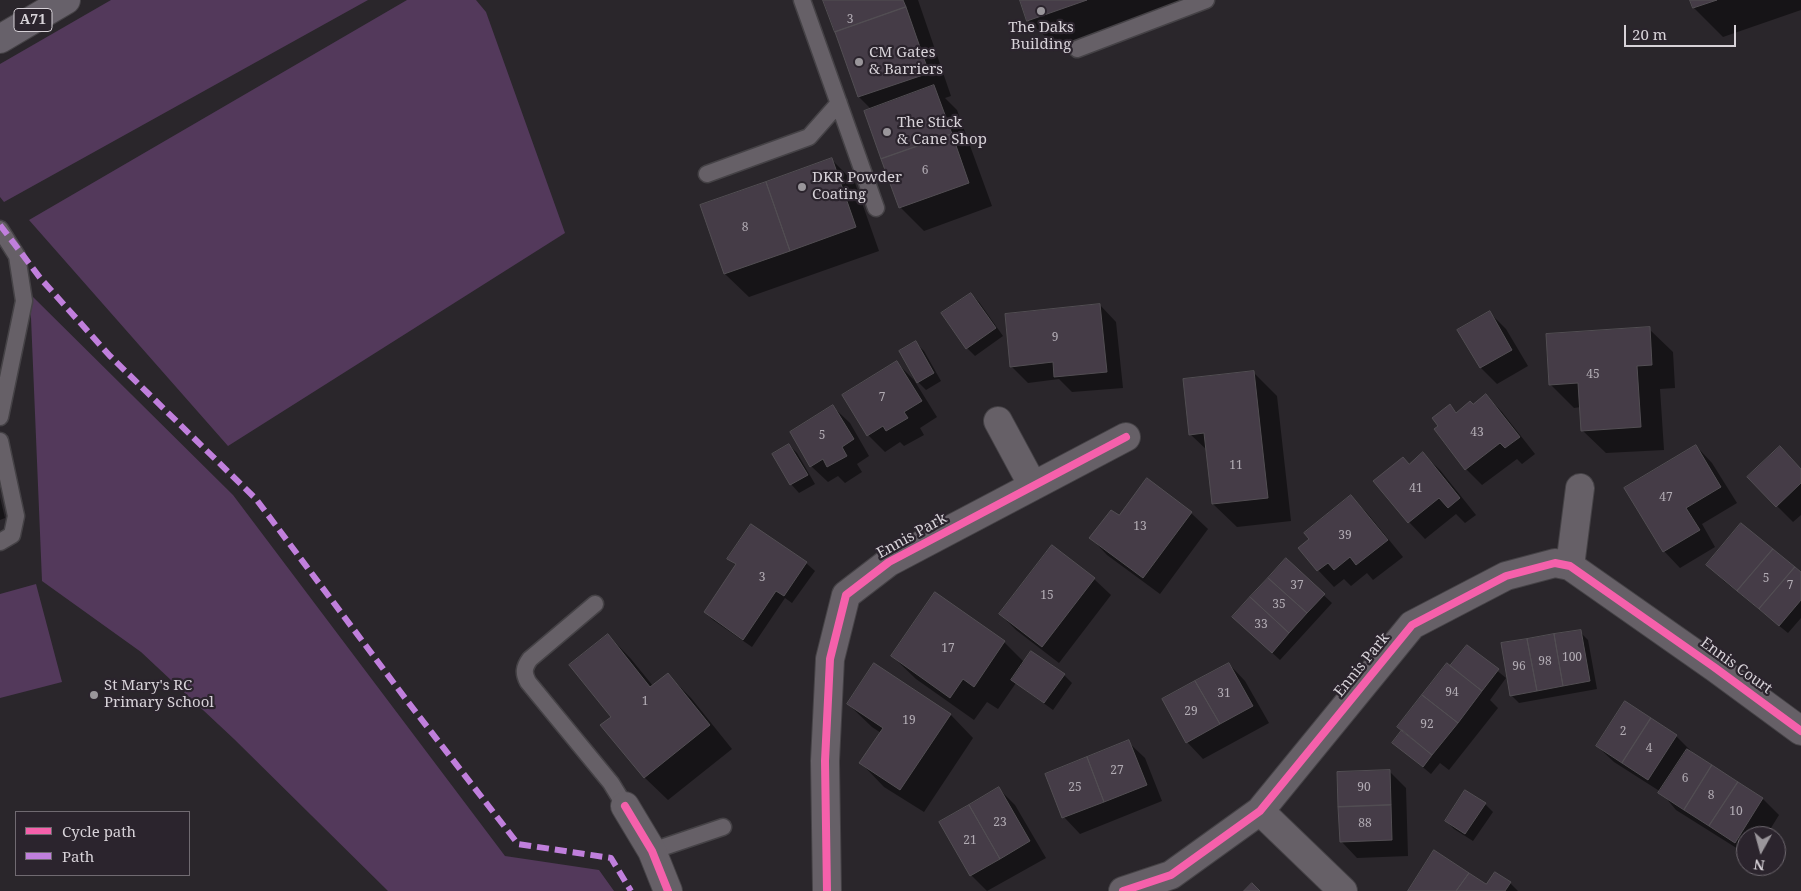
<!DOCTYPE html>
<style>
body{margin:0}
#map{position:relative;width:1801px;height:891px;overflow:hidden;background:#2a262b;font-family:"Noto Serif",serif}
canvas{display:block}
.legend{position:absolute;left:15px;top:811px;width:175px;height:65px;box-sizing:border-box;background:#2b242d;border:1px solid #706a71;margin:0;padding:6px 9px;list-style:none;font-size:15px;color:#d7d2d8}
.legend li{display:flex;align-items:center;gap:10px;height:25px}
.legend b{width:25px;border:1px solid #706a71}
.north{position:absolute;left:1736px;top:826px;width:50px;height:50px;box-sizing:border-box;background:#2b242d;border:1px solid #706a71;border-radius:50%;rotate:187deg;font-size:14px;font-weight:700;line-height:20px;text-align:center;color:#d7d2d8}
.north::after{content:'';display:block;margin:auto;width:18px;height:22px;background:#9a969b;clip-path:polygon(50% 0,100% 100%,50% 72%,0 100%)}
.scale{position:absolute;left:1624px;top:25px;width:112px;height:22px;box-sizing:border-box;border:2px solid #d7d2d8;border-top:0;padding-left:6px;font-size:15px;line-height:18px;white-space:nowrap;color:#d7d2d8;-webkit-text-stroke:4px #2b242d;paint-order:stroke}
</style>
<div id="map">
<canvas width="1801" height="891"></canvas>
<ul class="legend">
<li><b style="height:6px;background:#f560ab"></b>Cycle path</li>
<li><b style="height:6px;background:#c07fdc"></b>Path</li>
</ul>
<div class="north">N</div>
<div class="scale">20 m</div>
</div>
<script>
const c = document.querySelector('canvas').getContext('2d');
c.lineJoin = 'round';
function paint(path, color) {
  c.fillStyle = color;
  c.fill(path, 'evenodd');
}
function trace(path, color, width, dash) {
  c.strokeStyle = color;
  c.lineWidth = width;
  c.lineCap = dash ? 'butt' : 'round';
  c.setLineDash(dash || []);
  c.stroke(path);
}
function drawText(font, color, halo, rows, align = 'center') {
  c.font = font + ' "Noto Serif",serif';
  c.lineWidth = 4.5;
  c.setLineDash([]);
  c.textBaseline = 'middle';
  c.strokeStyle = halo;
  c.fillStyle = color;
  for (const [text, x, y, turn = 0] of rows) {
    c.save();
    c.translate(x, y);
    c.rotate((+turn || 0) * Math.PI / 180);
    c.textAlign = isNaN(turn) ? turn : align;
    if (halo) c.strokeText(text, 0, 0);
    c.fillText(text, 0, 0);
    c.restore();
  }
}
paint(new Path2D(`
 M111 0H368L4 202 0 197V64Z
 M407 0H476L486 12 565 233 228 446 29 220Z
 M30 294 233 495 505 856 599 870 614 891H388L234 739 141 652 42 581Z
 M36 584 62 682 0 698V594Z`), '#53395b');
paint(new Path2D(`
 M825 0H918L951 96 945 98 957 110 992 206 924 231 900 207 871 109 859 97Z
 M1021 0H1199L1058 49 1028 20Z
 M1691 0H1801V10L1723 37 1694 8Z
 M832 160 855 183 879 251 749 297 725 274Z
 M971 294 979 302 1003 336 975 356 967 348Z
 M1100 305 1116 322 1123 388 1072 392 1059 379 1028 383 1011 366Z
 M1489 312 1506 329 1528 366 1497 384 1481 368Z
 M1649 329 1673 352 1675 388 1660 389 1664 450 1606 453 1582 430 1581 407 1574 408 1550 384Z
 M916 343 924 351 941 381 926 390 918 382Z
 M897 363 914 380 937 417 920 428 924 435 904 446 900 442 885 452 868 435 844 396Z
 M1254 373 1277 396 1291 521 1237 527 1213 504 1208 451 1190 434Z
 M1486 395 1502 412 1535 454 1522 464 1517 459 1482 485 1466 469 1440 426 1449 406 1457 413 1473 405Z
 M833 407 850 423 869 456 857 464 862 472 845 483 838 476 828 482 811 466Z
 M789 445 797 453 815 484 799 493 791 484 773 454Z
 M1696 446 1712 463 1737 503 1702 524 1715 547 1680 568 1664 551Z
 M1780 448 1801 469V515L1793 522 1777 506Z
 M1423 454 1440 470 1476 515 1465 523 1456 514 1425 539 1409 522 1410 465Z
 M0 497 5 518 0 520Z
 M1351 497 1367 513 1403 557 1373 580 1367 573 1351 586 1344 579 1334 587 1318 570 1310 539Z
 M1191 513 1208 529 1160 594 1107 555 1091 538 1119 517Z
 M1052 547 1094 579 1111 595 1059 663 1016 630 1000 614Z
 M729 559 806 563 815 571 792 603 785 598 752 647 713 620 705 612 737 566Z
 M1286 560 1332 603 1280 660 1242 625Z
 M1708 565 1801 574V618L1788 633 1724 581Z
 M935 594 1004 642 1025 663 1064 675 1072 683 1053 710 1016 683 998 709 987 702 974 720 916 679 892 656Z
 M1580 632 1588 640 1597 689 1519 703 1511 695Z
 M608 635 631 659 653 686 668 675 691 698 732 749 668 800 644 777Z
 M1467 646 1506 678 1490 700 1498 708 1449 770 1440 763 1431 774 1394 743Z
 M1229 664 1245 681 1269 723 1203 759 1187 742Z
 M848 704 950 714 973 738 924 812 884 787 861 763 881 733 872 727Z
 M1676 736 1692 752 1691 753 1763 799 1779 815 1766 836H1746V854L1676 810 1661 792 1614 762 1597 746Z
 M1128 742 1145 758 1162 801 1080 834 1064 817Z
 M1389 771 1406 788 1408 856 1357 858 1341 841Z
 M999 789 1015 805 1046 858 987 891 971 875Z
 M1485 804 1493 812 1473 841 1454 829 1446 821Z
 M1495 873 1510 883 1518 891H1410L1486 886Z`), '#0007');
const building = new Path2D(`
 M823 0H903L906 7 835 32Z
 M1020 0H1087L1027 21Z
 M1690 0H1717L1693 8Z
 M906 7 929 73 858 97 835 32Z
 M934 85 952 134 881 159 864 111Z
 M952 134 969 183 899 208 881 159Z
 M832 158 856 227 790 251 766 182Z
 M766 182 790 251 724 274 700 205Z
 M971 293 996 328 966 349 941 313Z
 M1100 304 1107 372 1054 377 1053 362 1010 367 1005 314Z
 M1490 311 1512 350 1480 368 1457 330Z
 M1650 327 1652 365 1637 366 1641 427 1581 431 1578 383 1549 385 1546 334Z
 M916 341 934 373 917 383 899 351Z
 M897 361 922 401 904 412 908 418 886 431 883 426 867 436 842 395Z
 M1254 371 1268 498 1212 504 1204 433 1189 435 1183 379Z
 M1486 394 1520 437 1505 448 1500 443 1465 470 1434 429 1438 426 1432 418 1450 404 1456 413 1470 401 1473 404Z
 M833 405 854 439 842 447 847 456 827 467 823 459 810 467 790 432Z
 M789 444 808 475 790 485 772 454Z
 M1696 445 1721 487 1686 508 1700 530 1663 552 1624 488Z
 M1780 446 1801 469V483L1776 507 1747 477Z
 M1423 452 1460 498 1448 508 1439 498 1408 523 1373 481 1403 457 1409 464Z
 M1147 478 1192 512 1143 578 1089 538 1111 510 1119 515Z
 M1351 495 1388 540 1356 565 1350 557 1334 570 1328 563 1317 571 1298 548 1309 539 1304 533Z
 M1741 523 1773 549 1737 591 1706 565Z
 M751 524 807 562 784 596 776 591 743 640 704 612 736 564 727 559Z
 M1052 545 1095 578 1042 647 999 614Z
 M1773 549 1795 567 1759 609 1737 591Z
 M1286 558 1325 594 1307 613 1268 578Z
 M1795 567 1801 572V600L1779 626 1759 609Z
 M1268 578 1307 613 1289 633 1250 597Z
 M935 592 1005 641 974 687 963 679 950 698 891 656Z
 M1250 597 1289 633 1272 653 1232 617Z
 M1581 630 1590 681 1563 686 1554 634Z
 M608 634 650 687 668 673 710 725 644 778 600 725 611 717 569 665Z
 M1554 634 1563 686 1537 691 1527 639Z
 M1527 639 1537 691 1510 696 1501 643Z
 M1467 645 1499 669 1482 691 1450 666Z
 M1031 651 1065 674 1044 703 1011 680Z
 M874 663 951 714 900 790 859 763 883 728 847 704Z
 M1229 663 1253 706 1220 724 1195 681Z
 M1447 663 1482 691 1458 723 1422 695Z
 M1195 681 1220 724 1186 743 1162 699Z
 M1422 695 1458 723 1432 755 1397 727Z
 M1625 701 1651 718 1622 763 1596 746Z
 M1651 718 1677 735 1648 780 1622 763Z
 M1402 730 1432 755 1423 767 1392 743Z
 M1129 740 1147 785 1104 802 1087 757Z
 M1687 749 1712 765 1684 810 1658 793Z
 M1087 757 1104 802 1062 818 1045 774Z
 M1712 765 1738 782 1709 826 1684 810Z
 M1390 770 1391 805 1338 807 1337 772Z
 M1738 782 1763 798 1735 843 1709 826Z
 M999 787 1030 841 1000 859 969 805Z
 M1465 790 1486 803 1465 834 1445 821Z
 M969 805 1000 859 970 876 939 822Z
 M1391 805 1392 840 1340 842 1338 807Z
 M1434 850 1469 873 1456 891H1408Z
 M1495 872 1511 882 1505 891H1456L1469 873 1486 884Z
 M1252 883 1260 891H1244Z`);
paint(building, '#453c47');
trace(building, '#524e53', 1);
const lane = new Path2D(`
 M802 0 876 208
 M1077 49 1206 0
 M707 174 809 137 839 103
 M0 229 17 256 24 301 0 417
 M0 441 16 516 12 535 0 542
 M595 604 530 659C524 667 523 673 528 682L611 783 625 806
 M652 851 723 827`);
const street = new Path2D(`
 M998 421 1033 486
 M1570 566 1580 488
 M625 806 652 851 668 891
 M1260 811 1343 891
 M827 891 825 761 830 659 846 595 889 562 1126 437
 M1123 891 1171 875 1260 811 1412 625 1506 576 1555 563 1570 566 1714 667 1801 731`);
const primary = new Path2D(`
 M0 39 66 0`);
trace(lane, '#454246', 19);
trace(street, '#454246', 30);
trace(primary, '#454246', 30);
trace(lane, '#666067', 16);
trace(street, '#666067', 28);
trace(primary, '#67616a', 28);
trace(new Path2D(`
 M0 225 41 279 110 356 256 499 408 702 518 844 611 858 631 891`), '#c07fdc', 6, [12, 6]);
trace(new Path2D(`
 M625 806 652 851 668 891
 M827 891 825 761 830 659 846 595 889 562 1126 437
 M1123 891 1171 875 1260 811 1412 625 1506 576 1555 563 1570 566 1714 667 1801 731`), '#f560ab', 8);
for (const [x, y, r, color] of [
 [1041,11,5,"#9a969b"],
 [859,62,5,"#9a969b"],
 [887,132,5,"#9a969b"],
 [802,187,5,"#9a969b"],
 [94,695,5,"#9a969b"]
]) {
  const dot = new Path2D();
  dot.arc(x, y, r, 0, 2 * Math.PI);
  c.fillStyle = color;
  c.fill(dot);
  trace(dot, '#2b242d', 2);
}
drawText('12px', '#b2acb4', null, [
 ["3",850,20],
 ["6",925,171],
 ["8",745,228],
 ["9",1055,338],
 ["45",1593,375],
 ["7",882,398],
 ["43",1477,433],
 ["5",822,436],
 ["11",1236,466],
 ["41",1416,489],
 ["47",1666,498],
 ["13",1140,527],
 ["39",1345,536],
 ["3",762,578],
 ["5",1766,579],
 ["37",1297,586],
 ["7",1790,586],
 ["15",1047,596],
 ["35",1279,605],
 ["33",1261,625],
 ["17",948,649],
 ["100",1572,658],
 ["98",1545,662],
 ["96",1519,667],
 ["94",1452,693],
 ["31",1224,694],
 ["1",645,702],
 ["29",1191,712],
 ["19",909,721],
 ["92",1427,725],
 ["2",1623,732],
 ["4",1649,749],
 ["27",1117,771],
 ["6",1685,779],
 ["25",1075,788],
 ["90",1364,788],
 ["8",1711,796],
 ["10",1736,812],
 ["23",1000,823],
 ["88",1365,824],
 ["21",970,841]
]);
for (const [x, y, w] of [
 [33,20,38]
]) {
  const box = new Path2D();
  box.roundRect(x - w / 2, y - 11.5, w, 23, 4);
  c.fillStyle = '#2b242d';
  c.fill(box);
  trace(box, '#d7d2d8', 1);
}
drawText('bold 14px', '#d7d2d8', null, [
 ["A71",33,20]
]);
drawText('15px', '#d7d2d8', '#2b242d', [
 ["The Daks",1041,28,"center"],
 ["Building",1041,45,"center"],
 ["CM Gates",869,53],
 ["& Barriers",869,70],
 ["The Stick",897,123],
 ["& Cane Shop",897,140],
 ["DKR Powder",812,178],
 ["Coating",812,195],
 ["St Mary's RC",104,686],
 ["Primary School",104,703]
], 'left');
drawText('15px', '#d7d2d8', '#2b242d', [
 ["Ennis Park",912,536,-29],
 ["Ennis Park",1362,665,-51],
 ["Ennis Court",1736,666,36]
]);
</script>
